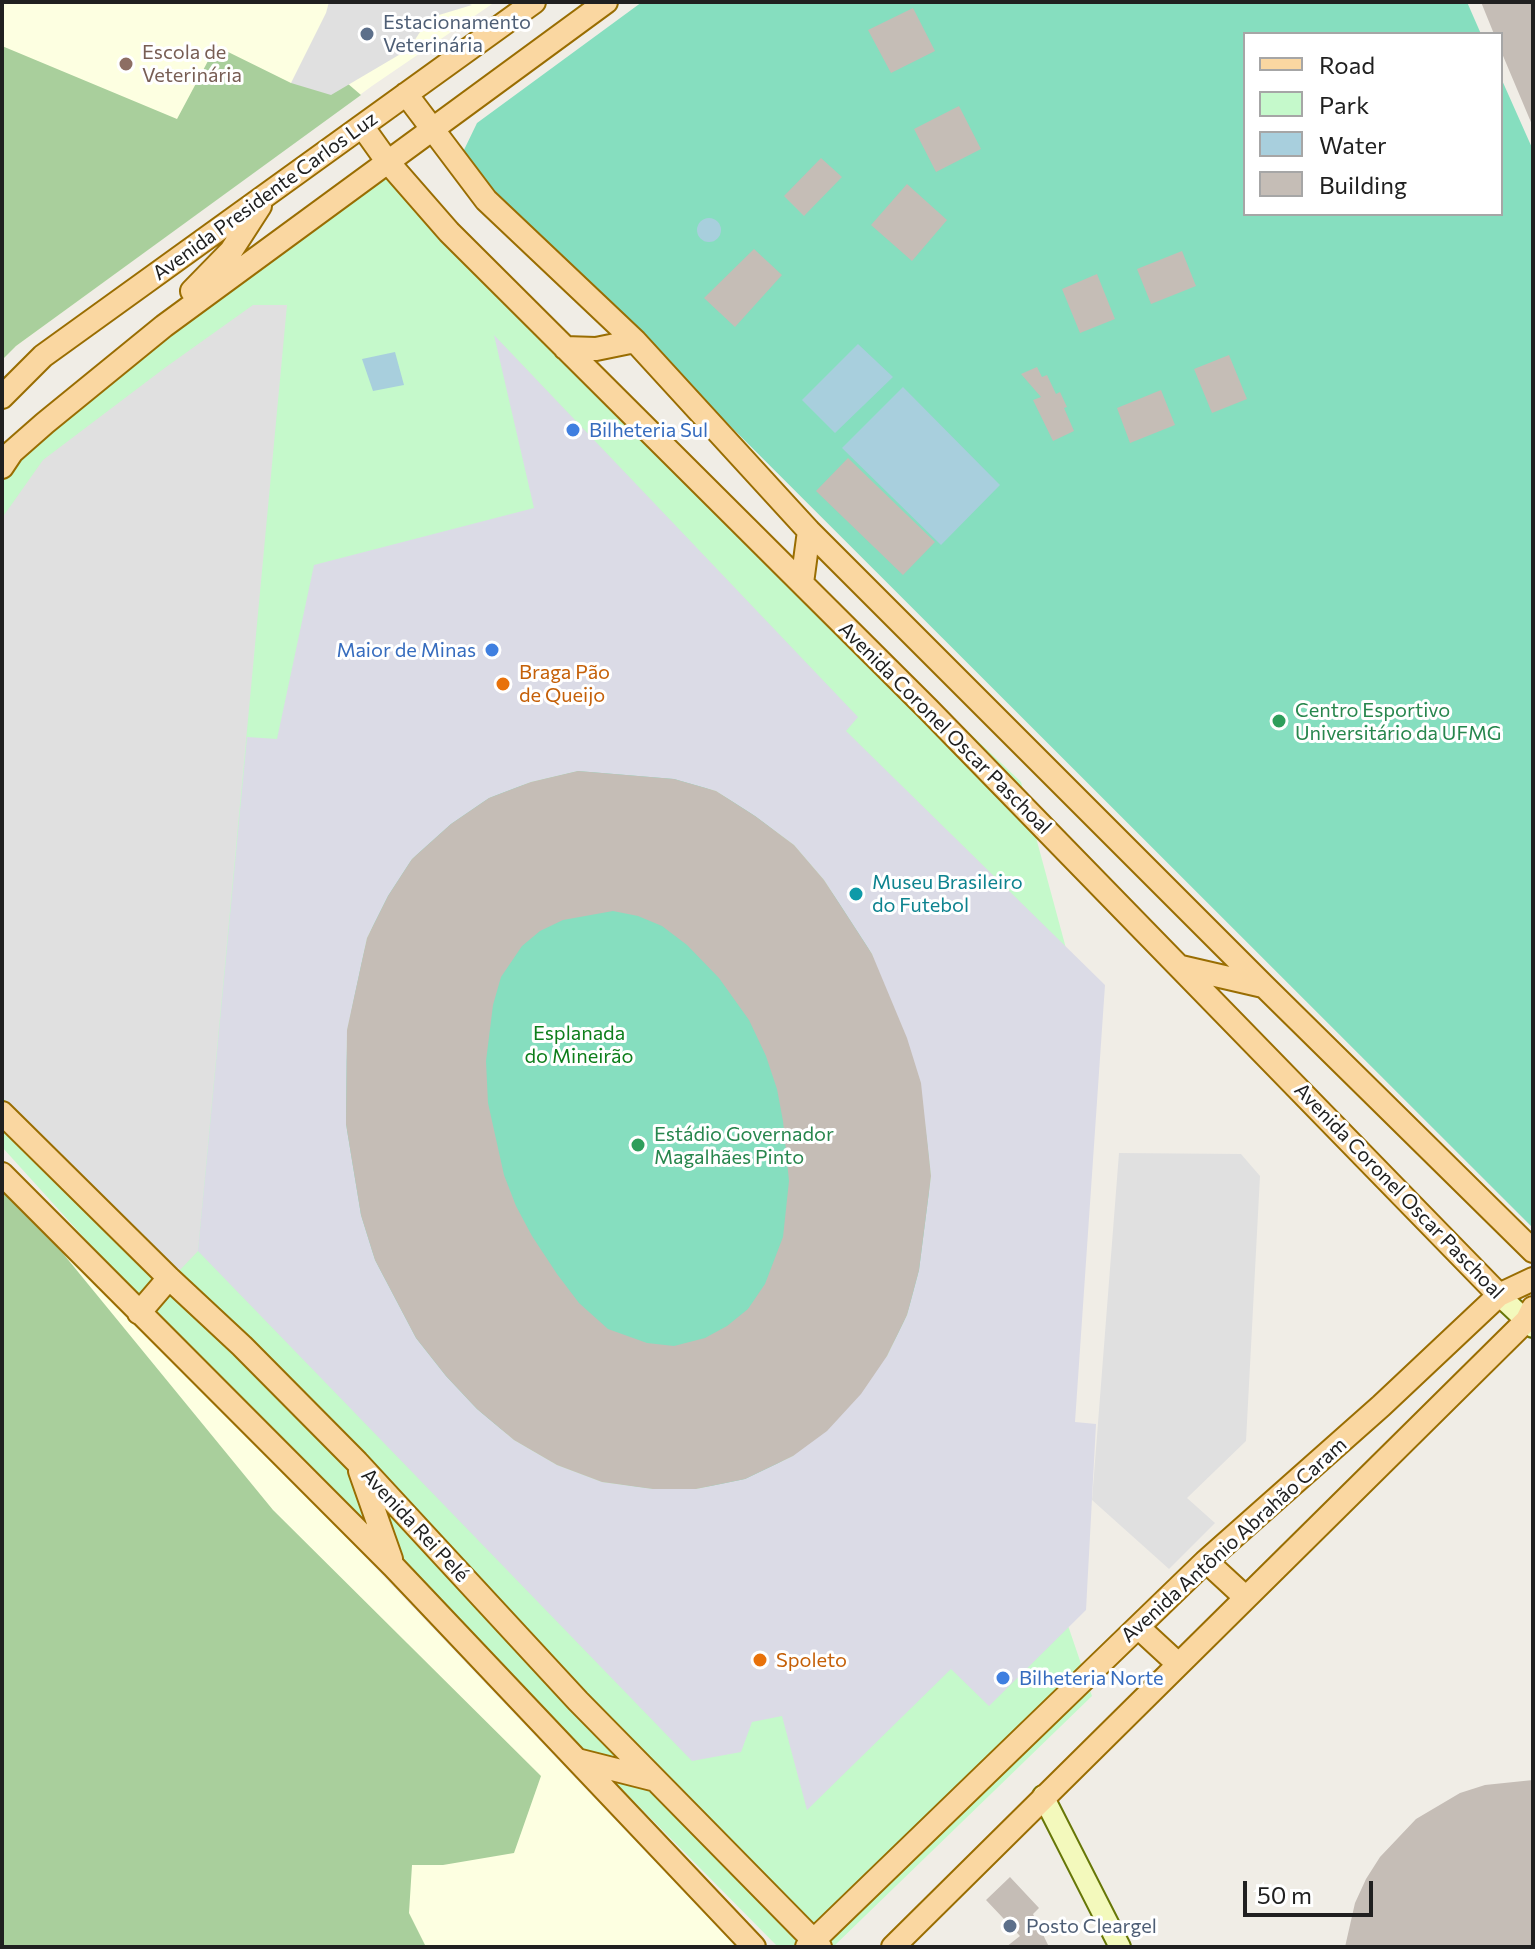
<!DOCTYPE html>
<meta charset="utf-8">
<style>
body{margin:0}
#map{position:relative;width:1535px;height:1949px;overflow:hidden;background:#f0ede6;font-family:Commissioner,sans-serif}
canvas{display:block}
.frame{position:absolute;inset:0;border:4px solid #202020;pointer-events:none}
.legend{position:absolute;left:1243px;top:32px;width:260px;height:184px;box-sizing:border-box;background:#fff;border:2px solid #a6a6a6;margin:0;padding:10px 14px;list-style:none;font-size:24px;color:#202020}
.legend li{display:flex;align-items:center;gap:16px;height:40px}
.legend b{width:40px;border:2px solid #a6a6a6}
.scale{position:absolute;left:1243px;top:1881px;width:130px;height:36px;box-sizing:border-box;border:4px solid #202020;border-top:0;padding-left:10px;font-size:24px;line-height:28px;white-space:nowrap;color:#202020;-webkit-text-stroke:6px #fff;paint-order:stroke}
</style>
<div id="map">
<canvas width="1535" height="1949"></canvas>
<div class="frame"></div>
<ul class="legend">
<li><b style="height:10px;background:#fad7a1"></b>Road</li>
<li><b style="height:22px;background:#c5f9cb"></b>Park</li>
<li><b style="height:22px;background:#a8cfdd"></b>Water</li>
<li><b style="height:22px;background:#c5bdb6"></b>Building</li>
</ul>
<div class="scale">50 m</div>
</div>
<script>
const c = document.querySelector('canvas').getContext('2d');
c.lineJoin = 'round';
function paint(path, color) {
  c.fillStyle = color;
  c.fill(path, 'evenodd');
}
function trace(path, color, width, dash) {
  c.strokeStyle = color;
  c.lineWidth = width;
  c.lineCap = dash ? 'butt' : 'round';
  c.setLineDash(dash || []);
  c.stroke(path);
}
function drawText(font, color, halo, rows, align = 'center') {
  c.font = font + ' Commissioner,sans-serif';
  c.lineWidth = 6;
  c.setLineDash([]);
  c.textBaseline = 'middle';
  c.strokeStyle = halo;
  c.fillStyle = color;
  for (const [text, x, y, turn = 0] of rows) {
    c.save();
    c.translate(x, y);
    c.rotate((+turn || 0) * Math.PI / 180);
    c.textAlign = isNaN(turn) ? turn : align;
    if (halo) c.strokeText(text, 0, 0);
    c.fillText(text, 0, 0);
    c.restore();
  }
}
paint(new Path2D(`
 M2 2H495L372 86 16 346 2 360Z
 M2 1175 736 1947H2Z`), '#fdffe1');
paint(new Path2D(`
 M2 46 177 119 216 46 291 83H347L361 95 16 346 2 360Z
 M2 1179 273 1510 541 1776 514 1853 443 1865H412L409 1913 426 1947H2Z`), '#a9cf9c');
paint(new Path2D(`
 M376 157 464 229 812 583 1021 782 1080 1000 1046 1561 1092 1696 833 1947H778L163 1325 2 1147V446L199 286Z`), '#c5f9cb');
paint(new Path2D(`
 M642 2H1467L1481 34H1245V214H1501V78L1533 150V1228L479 175 463 152 477 123Z
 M578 771C624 773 679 772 720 794 774 822 813 864 847 913 856 927 867 942 873 958 884 986 891 1017 900 1047 909 1073 919 1099 925 1126 936 1180 927 1269 905 1319 889 1358 865 1379 837 1409 807 1440 783 1470 739 1481 575 1521 433 1407 375 1260 343 1178 338 1080 354 995 363 946 380 891 416 855 437 834 463 811 489 798 517 784 549 778 578 771Z`), '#86debf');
paint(new Path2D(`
 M329 2H464L472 5 429 18 409 49 331 95 291 83 326 13Z
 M253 305H287L198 1251 179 1271 2 1097V518L43 460 166 367Z
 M1119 1153 1241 1154 1260 1176 1246 1441 1187 1498 1215 1523 1169 1569 1092 1500Z`), '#e0e0e0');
paint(new Path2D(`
 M494 335 858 717 846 731 1105 985 1075 1422 1096 1424 1086 1610 989 1706 951 1669 807 1810 782 1716 752 1722 741 1752 692 1761 198 1251 247 737 277 739 314 565 534 508ZM578 771 674 779 716 791 755 816 794 845 824 880 872 954 925 1124 931 1176 919 1270 907 1315 887 1356 793 1456 745 1479 696 1489H653L602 1482 557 1465 514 1440 477 1409 446 1376 416 1338 375 1260 361 1215 346 1124 347 1031 367 938 388 896 412 859 451 824 489 798 531 782Z`), '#dbdbe6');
paint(new Path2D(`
 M697 230a12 12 0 1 1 24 0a12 12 0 1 1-24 0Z
 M858 344 893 377 835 433 802 400Z
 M395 352 404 385 373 391 362 359Z
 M903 387 1000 485 941 545 842 448Z`), '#a8cfdd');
paint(new Path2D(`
 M1481 2H1533V127L1501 51V34H1494Z
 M913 8 935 51 891 73 868 30Z
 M959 106 981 149 936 172 914 129Z
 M821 158 842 177 804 216 784 196Z
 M907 184 947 220 912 261 871 225Z
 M754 249 782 275 735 327 704 298Z
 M1182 251 1196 286 1151 304 1137 269Z
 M1097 274 1115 319 1080 333 1062 289Z
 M1229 355 1247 399 1212 413 1194 369Z
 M1037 367 1042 377 1047 375 1056 394 1060 392 1067 407 1064 408 1074 431 1053 441 1033 400 1041 397 1021 374Z
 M1161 390 1175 425 1130 443 1117 408Z
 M848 458 935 542 903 575 816 491Z
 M578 771 674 779 716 791 755 816 794 845 824 880 872 954 907 1038 921 1083 931 1176 919 1270 907 1315 887 1356 861 1394 827 1431 793 1456 745 1479 696 1489H653L602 1482 557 1465 514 1440 477 1409 446 1376 416 1338 375 1260 361 1215 346 1124 347 1030 367 938 388 896 412 859 451 824 489 798 531 782ZM613 911 638 916 662 926 687 945 719 978 749 1020 766 1056 777 1089 783 1121 789 1181 783 1237 765 1284 748 1309 727 1326 705 1338 674 1346 647 1343 608 1329 579 1303 557 1274 532 1236 516 1206 504 1175 488 1103 486 1061 493 1005 501 977 522 946 540 931 563 920Z
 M1533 1780V1947H1345L1355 1903 1366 1879 1380 1857 1416 1819 1460 1793 1485 1785Z
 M1010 1877 1039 1908 1033 1914 1049 1947H1006L1020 1936 986 1900Z`), '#c5bdb6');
const secondary = new Path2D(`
 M1499 1295 1533 1327
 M1043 1796 1120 1947`);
const primary = new Path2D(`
 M406 94 486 200 635 341 809 531 1264 986 1533 1251
 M362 126 387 161 449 232 928 709 1499 1295
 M192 291 231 251 260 206
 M565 348 596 349 635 341
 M2 397 43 356 534 2
 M2 467 12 452 45 423 164 326 606 2
 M802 583 809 531
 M1181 967 1263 986
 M2 1113 169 1278 242 1346 357 1462 578 1701 820 1947
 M2 1174 393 1566 754 1947
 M139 1313 169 1278
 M360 1471 391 1559
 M1206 1561 1245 1597
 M1138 1627 1177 1663
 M577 1760 652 1779
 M807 1947 1205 1562 1381 1406 1499 1295 1533 1279
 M893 1947 1527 1320 1533 1308`);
trace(secondary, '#677707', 24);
trace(primary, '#996d02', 26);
trace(secondary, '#f3f9bc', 20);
trace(primary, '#fad7a1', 22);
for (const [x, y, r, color] of [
 [367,34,8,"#5c6f8a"],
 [126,64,8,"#8d6e63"],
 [573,430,8,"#3f7fe0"],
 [492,650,8,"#3f7fe0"],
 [503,684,8,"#e8710a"],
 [1279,721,8,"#2e9e5b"],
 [856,894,8,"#0f9aa8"],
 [638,1145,8,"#2e9e5b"],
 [760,1660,8,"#e8710a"],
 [1003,1678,8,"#3f7fe0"],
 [1010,1926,8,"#5c6f8a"]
]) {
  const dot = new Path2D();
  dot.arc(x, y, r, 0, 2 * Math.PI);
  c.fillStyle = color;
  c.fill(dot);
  trace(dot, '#fff', 3);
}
drawText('20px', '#4e5e75', '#fff', [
 ["Estacionamento",383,22],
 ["Veterinária",383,45],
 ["Posto Cleargel",1026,1926]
], 'left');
drawText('20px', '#785e54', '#fff', [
 ["Escola de",142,52],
 ["Veterinária",142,75]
], 'left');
drawText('20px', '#202020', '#fff', [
 ["Avenida Presidente Carlos Luz",265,196,-36],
 ["Avenida Coronel Oscar Paschoal",945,728,45],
 ["Avenida Coronel Oscar Paschoal",1399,1191,46],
 ["Avenida Rei Pelé",415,1525,47],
 ["Avenida Antônio Abrahão Caram",1234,1540,-42]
]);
drawText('20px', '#366cbe', '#fff', [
 ["Bilheteria Sul",589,430],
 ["Maior de Minas",476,650,"right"],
 ["Bilheteria Norte",1019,1678]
], 'left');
drawText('20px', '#c56008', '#fff', [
 ["Braga Pão",519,672],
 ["de Queijo",519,695],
 ["Spoleto",776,1660]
], 'left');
drawText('20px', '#27864d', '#fff', [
 ["Centro Esportivo",1295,710],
 ["Universitário da UFMG",1295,733],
 ["Estádio Governador",654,1134],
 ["Magalhães Pinto",654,1157]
], 'left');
drawText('20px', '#0d838f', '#fff', [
 ["Museu Brasileiro",872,882],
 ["do Futebol",872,905]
], 'left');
drawText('20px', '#0d7e1b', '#fff', [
 ["Esplanada",579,1033],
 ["do Mineirão",579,1056]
]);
</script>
